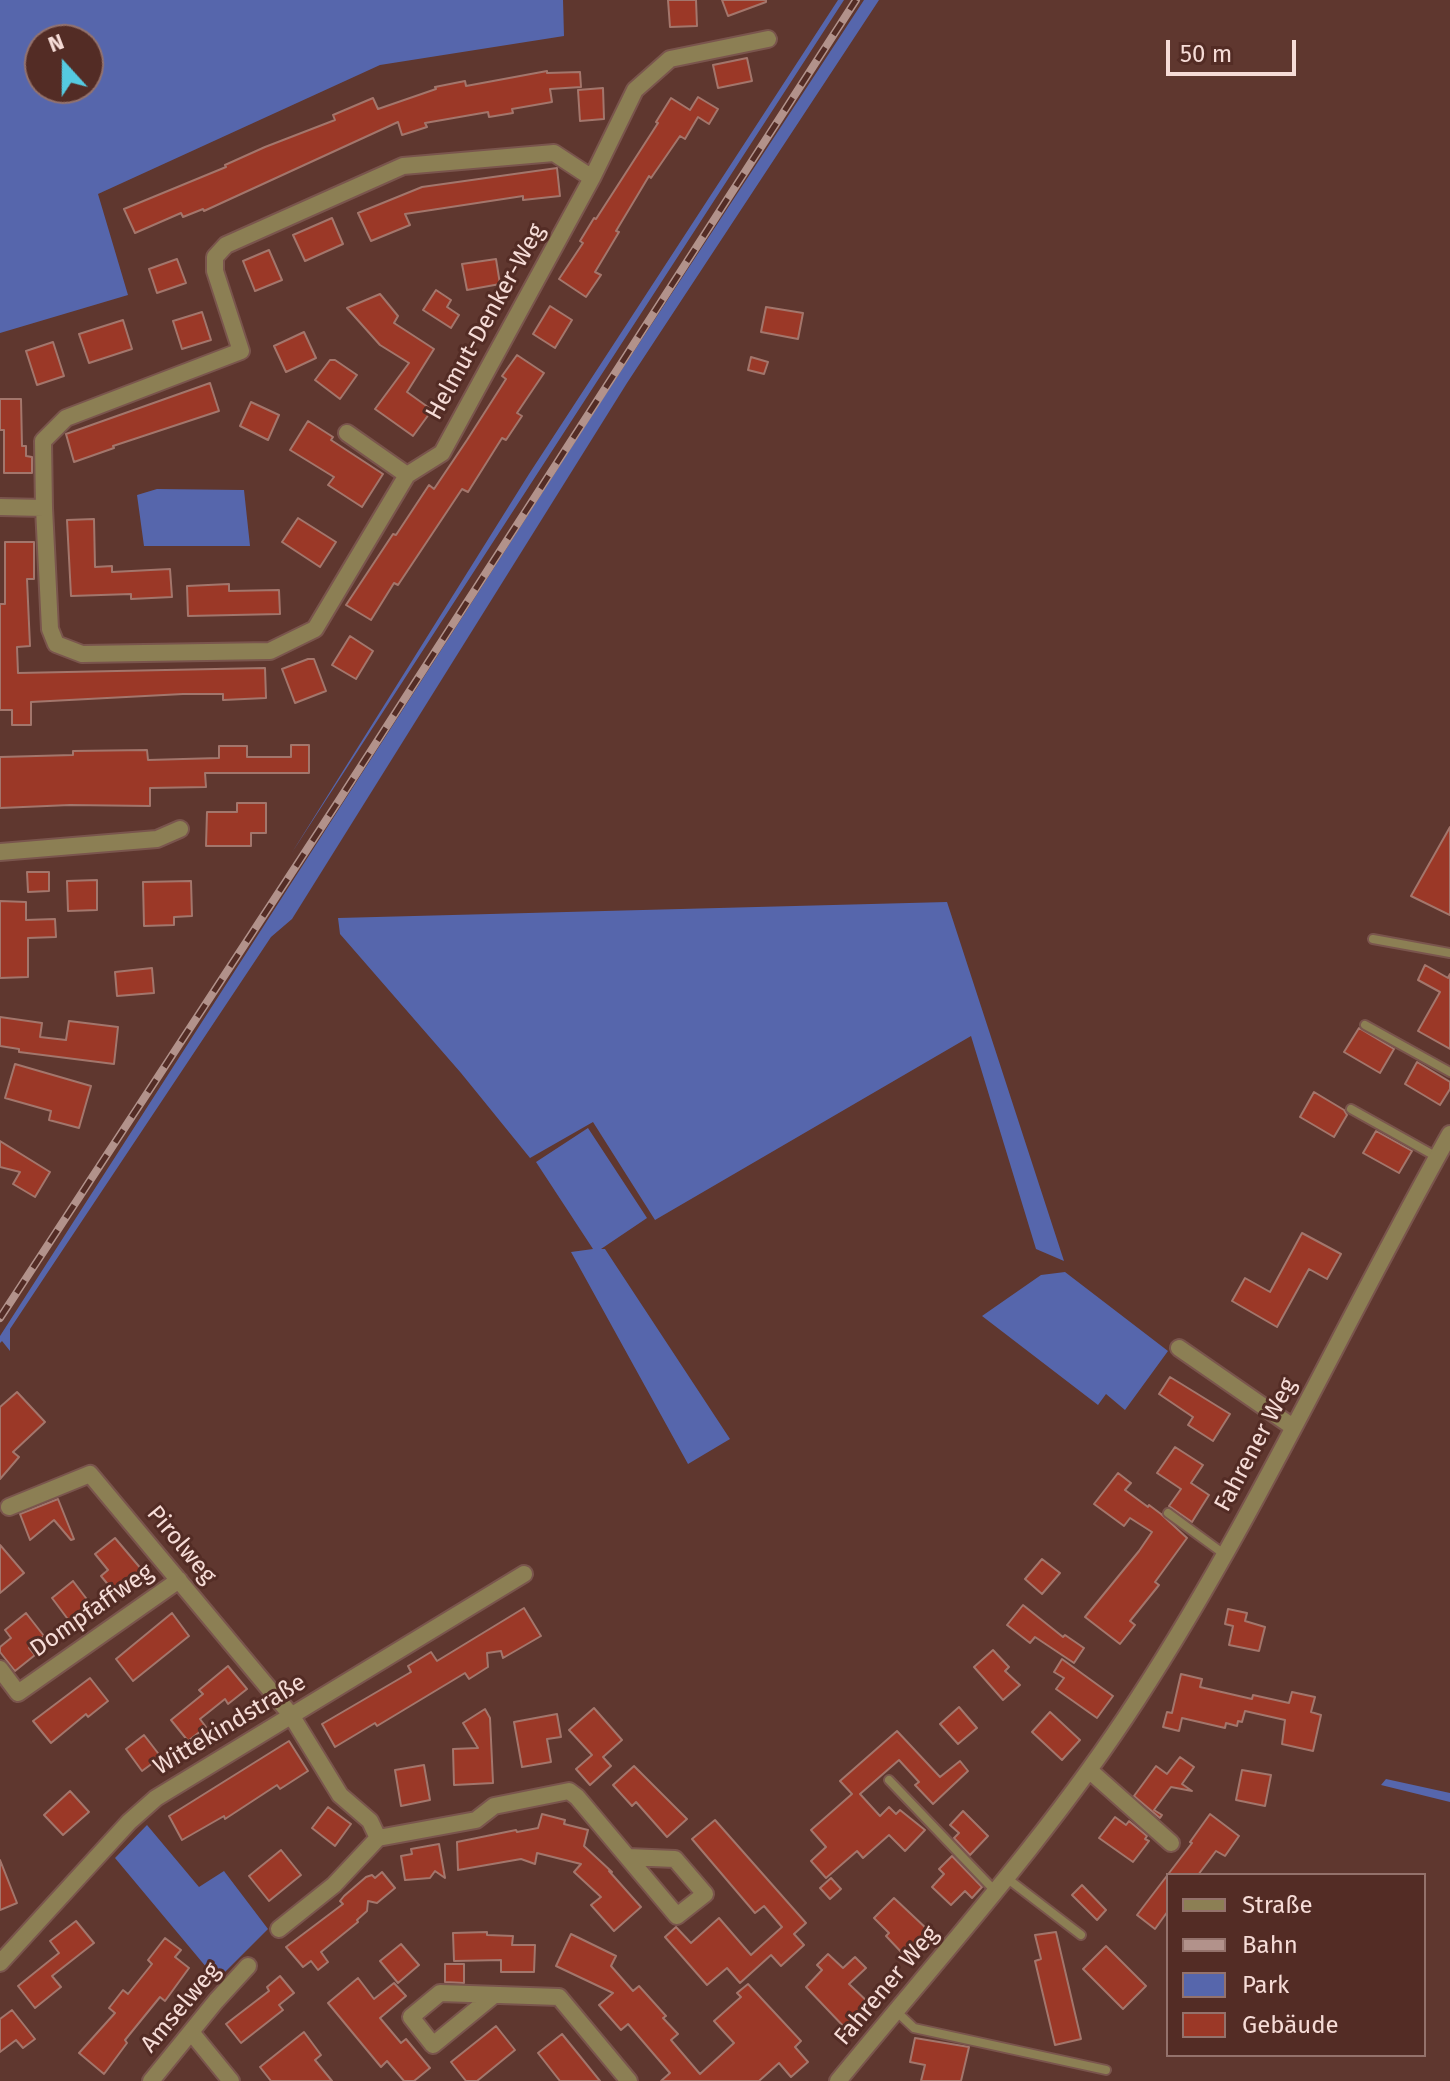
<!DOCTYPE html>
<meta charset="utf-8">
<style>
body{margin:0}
#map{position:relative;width:1450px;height:2081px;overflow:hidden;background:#5f372f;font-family:"Fira Sans",sans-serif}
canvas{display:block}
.legend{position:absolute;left:1166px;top:1873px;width:260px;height:184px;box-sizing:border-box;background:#532c25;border:2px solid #94726c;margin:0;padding:10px 14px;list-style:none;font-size:24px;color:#f6dcd7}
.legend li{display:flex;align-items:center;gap:16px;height:40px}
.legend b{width:40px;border:2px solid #94726c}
.north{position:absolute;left:24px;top:24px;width:80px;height:80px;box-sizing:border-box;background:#532c25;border:2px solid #94726c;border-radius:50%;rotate:339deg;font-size:22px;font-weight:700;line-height:32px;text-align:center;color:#f6dcd7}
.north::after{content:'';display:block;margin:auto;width:28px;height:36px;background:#55cae0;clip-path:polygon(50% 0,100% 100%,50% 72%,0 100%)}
.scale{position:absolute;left:1166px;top:40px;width:130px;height:36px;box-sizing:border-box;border:4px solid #f6dcd7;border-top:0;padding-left:10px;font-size:24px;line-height:28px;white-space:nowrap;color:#f6dcd7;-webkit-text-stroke:6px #532c25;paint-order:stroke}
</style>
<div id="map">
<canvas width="1450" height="2081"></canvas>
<ul class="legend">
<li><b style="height:10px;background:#8c7f54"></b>Straße</li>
<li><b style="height:10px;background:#b2928b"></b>Bahn</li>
<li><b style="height:22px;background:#5666ac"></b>Park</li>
<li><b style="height:22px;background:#9b3827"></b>Gebäude</li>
</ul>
<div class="north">N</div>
<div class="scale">50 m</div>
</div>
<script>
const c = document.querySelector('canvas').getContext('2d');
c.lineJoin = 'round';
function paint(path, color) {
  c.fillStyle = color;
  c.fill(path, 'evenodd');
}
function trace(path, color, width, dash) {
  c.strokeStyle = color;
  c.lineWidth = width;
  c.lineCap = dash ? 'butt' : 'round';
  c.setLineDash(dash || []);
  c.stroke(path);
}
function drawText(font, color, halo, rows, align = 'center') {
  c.font = font + ' "Fira Sans",sans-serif';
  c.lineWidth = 6;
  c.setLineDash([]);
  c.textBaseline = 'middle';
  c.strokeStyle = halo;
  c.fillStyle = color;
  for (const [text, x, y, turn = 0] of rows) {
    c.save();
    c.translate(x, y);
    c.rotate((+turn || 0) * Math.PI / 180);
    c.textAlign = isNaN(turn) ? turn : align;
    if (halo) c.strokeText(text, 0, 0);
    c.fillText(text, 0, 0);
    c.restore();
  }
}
paint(new Path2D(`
 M0 0H563L564 36 380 65 98 194 128 295 0 333ZM40 40H88V88H40Z
 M838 0H844L291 854 529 474Z
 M864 0H879L627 383 292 919 271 937 10 1329V1351L2 1341 0 1343V1336L600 403Z
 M157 489 244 490 250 546H144L137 495Z
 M947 902 1064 1261 1036 1249 971 1036 655 1220 593 1122 530 1158 461 1073 340 934 338 918Z
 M588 1128 647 1218 601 1249H605L730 1439 688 1464 571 1252 593 1249 536 1162Z
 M1065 1272 1168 1351 1125 1410 1106 1394 1098 1405 982 1316 1041 1275Z
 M1386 1779 1450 1793V1802L1381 1785Z
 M147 1825 199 1887 224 1871 268 1929 217 1980 115 1858Z`), '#5666ac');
const building = new Path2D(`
 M668 0H696L697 26 670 27Z
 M722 0H766V2L728 16Z
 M747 58 752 81 718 88 713 65Z
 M547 71V73L580 72 581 87 550 89 552 102 512 109 513 113 489 117 488 112 425 123 427 127 402 135 398 122 204 211 203 209 183 217 181 213 135 233 124 209 226 167 225 165 265 147 335 120 333 115 373 98 378 109 436 89 435 87 465 81 466 86Z
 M603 88 604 119 580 121 578 90Z
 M698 97 718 109 709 124 698 117 685 139 680 136 651 178 649 176 616 231 619 232 595 272 601 275 586 297 559 279 583 243 580 241 594 218 596 219 658 123 656 122 671 98 690 110Z
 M557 168 560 196 523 200V196L405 214 410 225 371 241 358 213 422 187Z
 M332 218 343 244 305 261 293 235Z
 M269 250 282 280 255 291 243 261Z
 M177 259 186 283 157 293 149 269Z
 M496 259 500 284 467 290 462 264Z
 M436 290 451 300 447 307 459 315 451 328 423 310Z
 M380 294 398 316 394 323 434 349 407 392 432 410 413 436 375 409 409 363 380 345 347 308Z
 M550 306 572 320 555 348 533 334Z
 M766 307 803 313 798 339 761 332Z
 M202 312 211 340 182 349 173 321Z
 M123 320 132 349 89 363 79 334Z
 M304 332 316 358 286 372 274 346Z
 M53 342 64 376 37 385 26 351Z
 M517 355 544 373 517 413 522 416 506 440 502 438 468 492 462 489 398 585 394 583 371 620 346 605 393 534 396 535 429 485 434 489 467 440 506 379 502 376Z
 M751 357 768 362 764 374 748 370Z
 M330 360H335L357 375 340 399 315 380Z
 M210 383 219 411 113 446 114 448 74 462 66 434Z
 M0 399H21L22 446H26V456L32 457V473H4V430H0Z
 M251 402 279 415 268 440 240 426Z
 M308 421 333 437 331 440 383 474 362 507 328 485 334 477 290 450Z
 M298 518 336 542 320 567 282 542Z
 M94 519 95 567 112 566V572L170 569 172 597 131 599V594L71 596 67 520Z
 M5 542H34V579H27L30 646 17 647 18 673 265 668 266 698 223 700V694H183L31 702V725H12V710H0V604H5Z
 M229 584V591L279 590 280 614 188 616 187 586Z
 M350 636 373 651 356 679 332 665Z
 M308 659H314L326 691 295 703 282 669Z
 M291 745H309V773H205L206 787 150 788V806L70 805 0 808V757L73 755V751L147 750 148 760 219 758V746H247V757H291Z
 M237 803H266V833H251V846H206L207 812H237Z
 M1450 827V915L1411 896Z
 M27 872H49V891L28 892Z
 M97 880V910L68 911 67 881Z
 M191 881 192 916 174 917V925L144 926 143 882Z
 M0 901 26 902V920L55 919 56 937 28 938V977L0 978Z
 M1425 965 1448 978 1450 974V1049L1418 1031 1440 992 1418 980Z
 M152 968 154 993 117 996 115 972Z
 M0 1017 42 1023 40 1037 66 1040 69 1021 118 1027 114 1064 19 1052V1049L0 1046Z
 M1359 1028 1394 1049 1380 1073 1344 1052Z
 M1417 1062 1450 1082V1089L1440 1105 1405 1084Z
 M15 1064 91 1086 79 1128 49 1120 51 1111 5 1098Z
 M1314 1092 1344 1110 1347 1115 1334 1137 1300 1117Z
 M1376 1131 1412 1151 1399 1173 1363 1153Z
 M0 1141 50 1172 35 1197 13 1184 20 1172 0 1167Z
 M1302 1233 1341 1254 1327 1279 1309 1269 1277 1327 1232 1301 1245 1278 1270 1292Z
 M1170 1377 1230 1414 1213 1441 1188 1425 1193 1417 1159 1394Z
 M17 1392 45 1422 13 1452 19 1457 0 1479V1407Z
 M1175 1447 1203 1465 1191 1483 1209 1495 1192 1522 1169 1506 1181 1489 1157 1473Z
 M1118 1473 1131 1483 1125 1490 1148 1507 1149 1505 1161 1514 1187 1538 1155 1582 1159 1585 1130 1621 1135 1625 1120 1644 1085 1617 1139 1551 1152 1532 1130 1518 1124 1526 1094 1504Z
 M58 1499 74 1539 71 1540 54 1520 30 1540 20 1514Z
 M115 1538 142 1570 115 1593 101 1576 108 1570 95 1554Z
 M0 1545 24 1573 0 1593Z
 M1042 1559 1060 1573 1042 1594 1025 1579Z
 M73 1581 92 1606 70 1622 52 1598Z
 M1023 1605 1063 1637 1065 1635 1084 1648 1074 1663 1035 1637 1030 1643 1007 1625Z
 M524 1608 541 1636 503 1658 501 1651 487 1653 488 1667 469 1679 465 1673 377 1726 375 1723 335 1747 322 1724 411 1672 408 1666 431 1652 437 1661Z
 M1228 1609 1247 1613 1245 1621 1265 1627 1259 1651 1229 1645 1233 1626 1225 1624Z
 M26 1613 44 1636 29 1648 35 1655 15 1671 0 1652V1647L11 1638 5 1630Z
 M172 1613 189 1636 133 1681 116 1659Z
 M993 1650 1009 1667 1005 1671 1020 1685 1003 1700 974 1667Z
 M1062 1659 1113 1696 1097 1718 1056 1689 1064 1678 1054 1672Z
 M228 1666 247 1689 228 1704 225 1699 200 1719 206 1727 188 1741 171 1720 203 1694 199 1690Z
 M1181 1674 1202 1679 1200 1687 1252 1699 1253 1695 1289 1703 1292 1692 1315 1697 1311 1712 1321 1715 1313 1751 1282 1744 1285 1720 1245 1711 1242 1722 1238 1721 1237 1726 1226 1723 1225 1728 1182 1718 1179 1731 1163 1727 1167 1712 1172 1713Z
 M90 1678 108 1701 88 1717 86 1714 51 1743 33 1721Z
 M959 1707 977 1728 958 1744 940 1724Z
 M594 1708 622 1740 603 1757 611 1766 590 1785 576 1769 592 1755 569 1730Z
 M485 1709 490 1718 493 1783 454 1785 453 1749 478 1748 463 1723Z
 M1050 1712 1080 1740 1062 1760 1032 1732Z
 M557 1714 561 1737 547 1739 551 1762 522 1767 514 1722Z
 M897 1731 940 1777 960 1761 968 1771 933 1804 915 1785 919 1782 899 1760 860 1794 880 1816 889 1807 896 1814 900 1810 925 1830 905 1851 889 1835 863 1858 857 1851 826 1878 811 1861 826 1847 811 1830 852 1794 840 1781Z
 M144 1735 161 1757 142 1771 126 1749Z
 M289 1741 308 1771 280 1789 277 1785 225 1819 224 1816 182 1840 169 1816Z
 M1180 1757 1194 1767 1182 1784 1192 1791 1171 1787 1154 1810 1162 1815 1160 1818 1134 1796 1156 1766 1167 1774Z
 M424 1765 430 1800 401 1806 395 1770Z
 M634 1766 687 1819 667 1837 636 1802 632 1806 613 1785Z
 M1242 1770 1271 1775 1265 1806 1236 1800Z
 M70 1791 89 1812 63 1835 44 1815Z
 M328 1807 351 1824 335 1846 312 1828Z
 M963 1811 988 1836 970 1855 954 1838 959 1833 950 1825Z
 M542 1814 565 1820 564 1824 588 1830 584 1846 612 1872 609 1871 641 1907 614 1931 591 1905 601 1897 574 1872 581 1864 537 1853 535 1864 521 1859 458 1870 457 1842 516 1830 517 1832 538 1828Z
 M1210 1814 1239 1836 1225 1856 1216 1851 1198 1875H1168V1911L1155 1929 1137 1915 1192 1843 1190 1842Z
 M1115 1817 1126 1825 1129 1821 1147 1836 1145 1839 1149 1841 1133 1862 1099 1838Z
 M715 1820 806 1923 794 1934 804 1945 781 1966 771 1955 740 1983 727 1968 707 1985 665 1937 676 1927 691 1943 719 1918 751 1955 782 1927 764 1906 755 1913 692 1839Z
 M439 1844 445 1878 435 1871 430 1878 405 1880 401 1856 412 1854 411 1849Z
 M281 1850 301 1875 269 1901 249 1876Z
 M952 1856 982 1887 972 1898 965 1891 951 1905 932 1887 944 1874 939 1869Z
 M0 1860 17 1903 0 1910Z
 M382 1872 395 1888 377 1903 368 1901 367 1911 357 1920 358 1922 321 1952 328 1962 318 1970 311 1961 303 1967 286 1947 343 1904 340 1901 344 1896 366 1877 372 1875 375 1878Z
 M831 1878 841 1889 830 1899 820 1888Z
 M1082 1885 1106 1910 1097 1920 1072 1895Z
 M894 1898 928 1930 904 1955 886 1936 889 1933 874 1918Z
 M76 1921 94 1943 52 1976 61 1987 35 2008 18 1986 59 1953 50 1941Z
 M487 1932V1935L513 1936 512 1945H535L534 1972H501V1960L454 1961 453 1933Z
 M1056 1932 1081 2039 1055 2045 1035 1961 1041 1959 1035 1935Z
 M571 1934 616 1956 611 1966 633 1991 639 1986 666 2016 663 2018 678 2034 671 2040 700 2074 734 2043 714 2021 741 1997 737 1993 748 1984 801 2041 795 2047 808 2062 791 2077 779 2063 759 2081H661L670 2073 628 2024 621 2030 599 2005 613 1993 556 1966Z
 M165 1938 181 1950 175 1957 189 1968 165 2001 160 1997 125 2040 127 2043 104 2074 79 2053 115 2013 109 2008 123 1990 128 1994 152 1964 148 1960Z
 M401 1944 419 1965 398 1983 380 1961Z
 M1106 1946 1146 1986 1123 2009 1083 1969Z
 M828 1954 843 1968 855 1957 866 1968 849 1984 871 2005 847 2030 806 1987 822 1970 817 1965Z
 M445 1964H464V1983L445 1982Z
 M280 1976 294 1993 279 2005 283 2010 241 2043 226 2024 269 1991 267 1987Z
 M358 1978 374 1999 394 1983 406 1996 380 2018 401 2043 406 2039 430 2068 414 2081H404L387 2061 381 2067 328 2003Z
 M12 2010 35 2039 23 2048 16 2040 0 2052V2019Z
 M496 2026 515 2050 477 2081H466L451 2062Z
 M304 2032 321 2055 315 2060 332 2081H271L260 2067Z
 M562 2034 600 2081H560L538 2053Z
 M915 2038 969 2047 961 2081H921L925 2065 910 2062Z`);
paint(building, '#9b3827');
trace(building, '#a3766c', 2);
const lane = new Path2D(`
 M1373 939 1450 953
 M1365 1025 1450 1072
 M1351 1109 1437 1157
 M1168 1513 1224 1554
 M889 1780 996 1892
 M1008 1879 1081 1935
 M896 2011 914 2028 1106 2070`);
const street = new Path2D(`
 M347 433 407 475
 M0 507 44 508 50 629 56 644 82 654 270 651 315 629 407 475 442 453 592 178 635 90 670 59 768 39
 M44 508 43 441 66 418 241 351 215 271V257L226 245 403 166 554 153 592 178
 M0 852 157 839 180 829
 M1179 1348 1293 1427
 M9 1507 90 1474 291 1715 340 1795 370 1821 378 1838 476 1820 494 1806 569 1791 577 1797 677 1916 705 1894 675 1859 628 1857
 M0 1669 18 1693 179 1580
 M1089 1770 1171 1843
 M279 1929 334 1885 378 1838
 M0 1963 129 1822 156 1798 524 1574
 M494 1995 433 2045 411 2017 440 1993 559 1997 629 2081
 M191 2032 231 2081
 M151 2081 216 2001 248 1966
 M838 2081C940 1956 1049 1836 1137 1700 1255 1519 1344 1322 1450 1134`);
trace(lane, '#7a554d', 12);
trace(street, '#7a554d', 20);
trace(lane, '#8c7f54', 8);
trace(street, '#8c7f54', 16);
const rail = new Path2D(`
 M0 1318 336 805 856 0`);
trace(rail, '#b2928b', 8);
trace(rail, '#532c25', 5, [15]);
drawText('24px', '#f6dcd7', '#532c25', [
 ["Helmut-Denker-Weg",486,322,-61],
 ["Fahrener Weg",1256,1445,-62],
 ["Pirolweg",181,1545,50],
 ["Dompfaffweg",92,1611,-35],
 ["Wittekindstraße",230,1725,-31],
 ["Fahrener Weg",887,1986,-50],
 ["Amselweg",181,2008,-50]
]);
</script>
